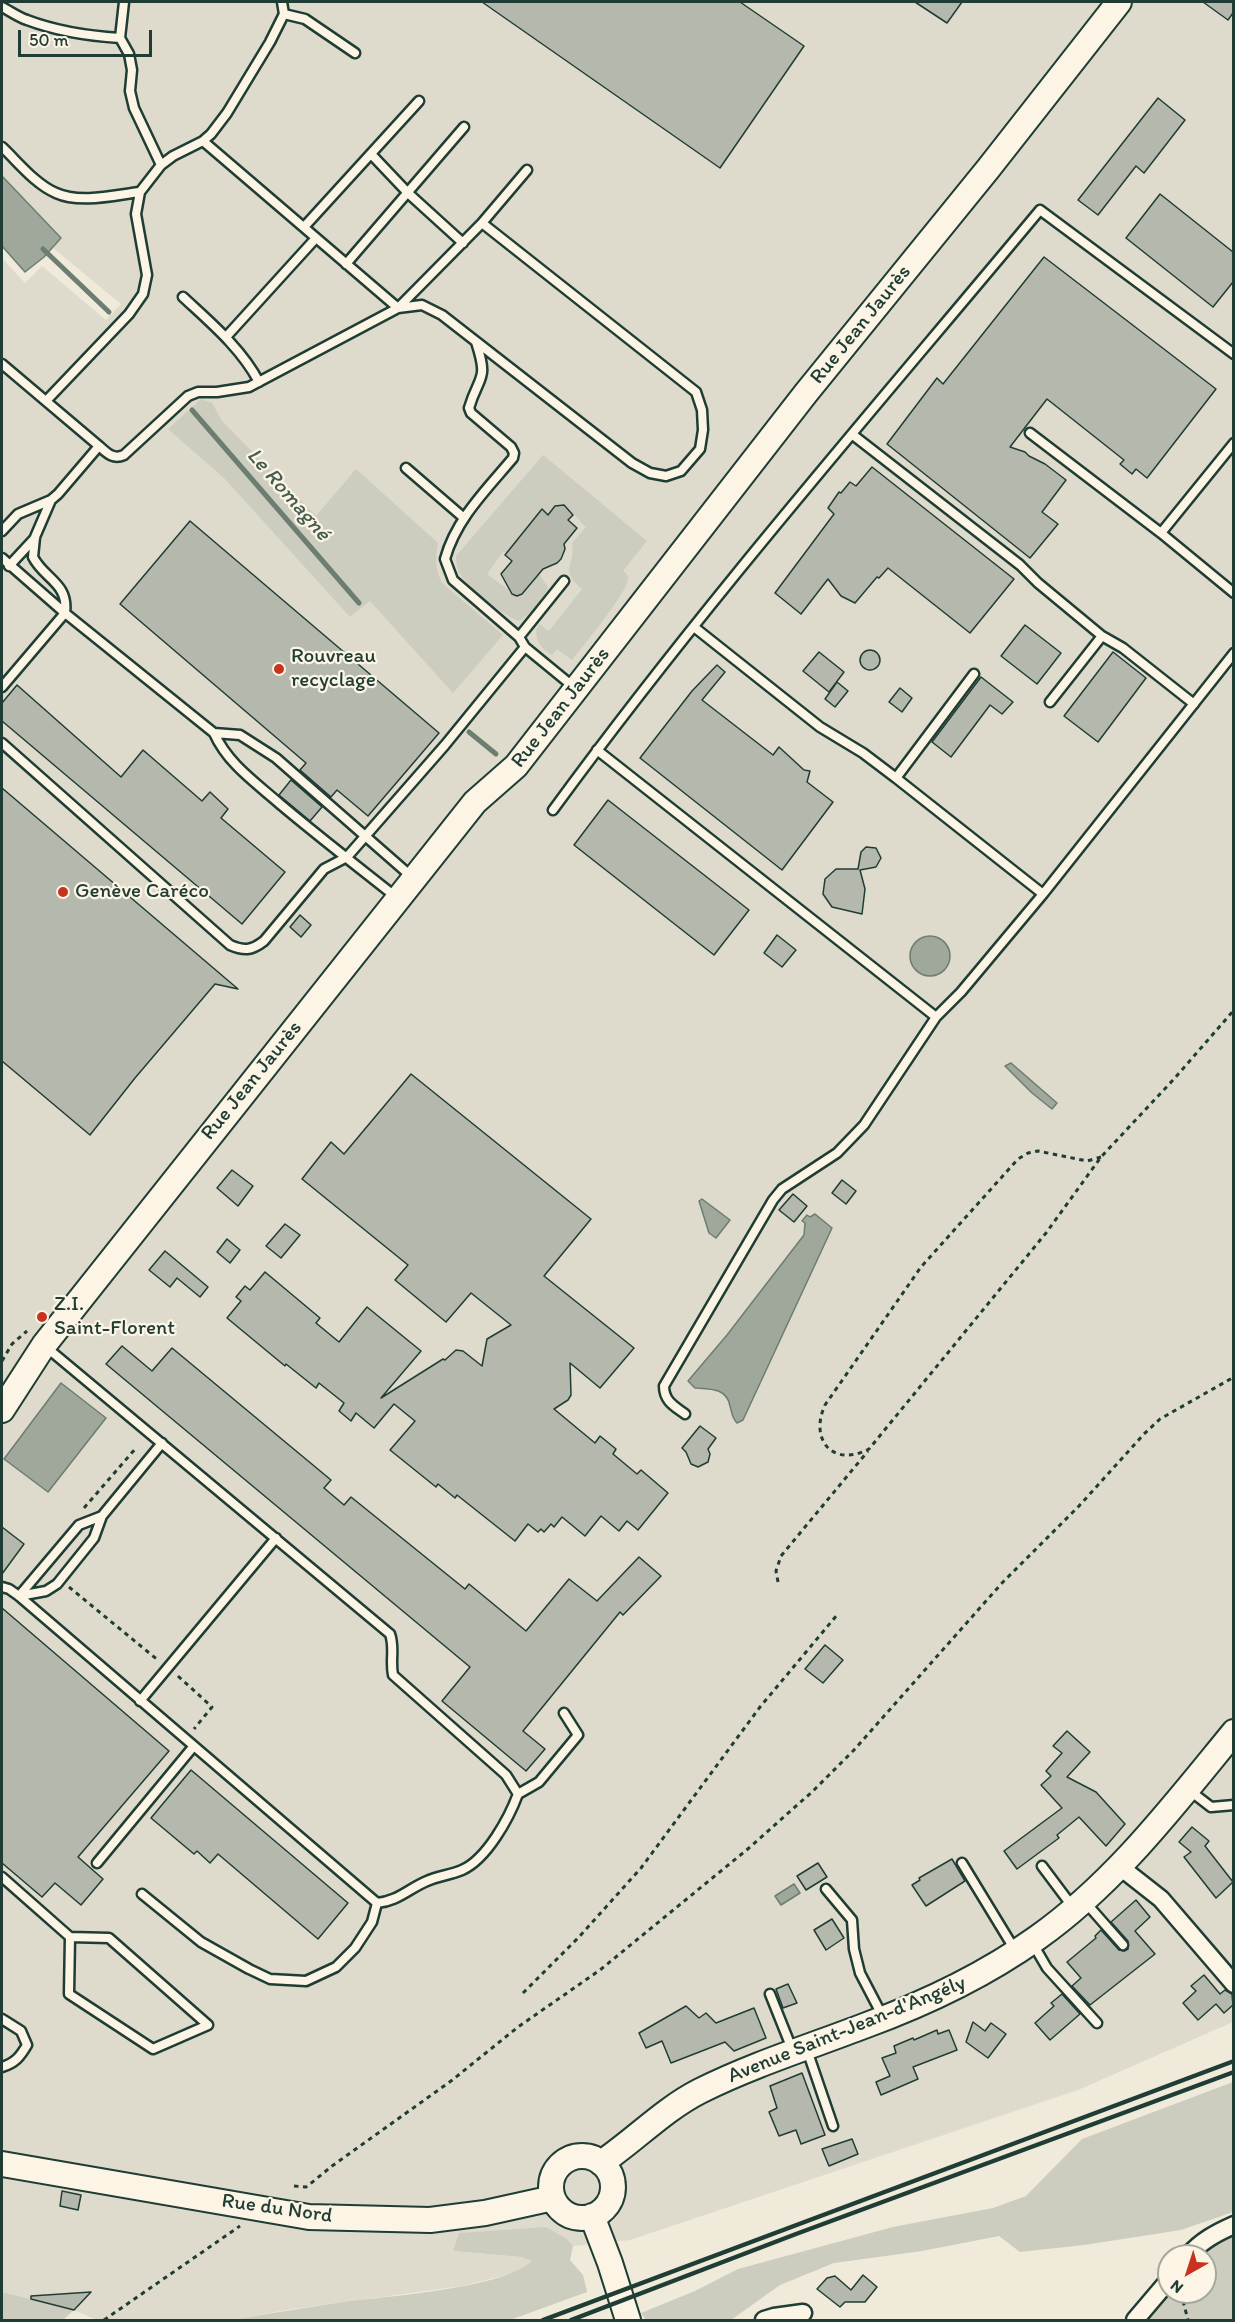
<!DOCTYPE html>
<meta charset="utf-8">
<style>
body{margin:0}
#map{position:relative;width:1235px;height:2322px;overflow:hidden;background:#efeada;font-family:Itim,sans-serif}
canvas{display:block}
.frame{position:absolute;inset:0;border:3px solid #1f3d34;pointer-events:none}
.north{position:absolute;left:1157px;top:2244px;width:60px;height:60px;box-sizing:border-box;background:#fcf5e5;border:2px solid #a4ab9e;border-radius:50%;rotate:219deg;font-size:16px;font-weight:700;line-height:24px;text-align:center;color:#1f3d34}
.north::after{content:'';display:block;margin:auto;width:21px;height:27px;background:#c8321e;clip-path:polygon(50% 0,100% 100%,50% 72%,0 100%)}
.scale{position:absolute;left:18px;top:30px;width:134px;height:27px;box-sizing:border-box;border:3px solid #1f3d34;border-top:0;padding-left:8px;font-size:18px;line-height:21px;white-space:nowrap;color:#1f3d34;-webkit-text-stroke:4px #fcf5e5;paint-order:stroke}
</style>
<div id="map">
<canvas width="1235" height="2322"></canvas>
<div class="frame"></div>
<div class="north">N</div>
<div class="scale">50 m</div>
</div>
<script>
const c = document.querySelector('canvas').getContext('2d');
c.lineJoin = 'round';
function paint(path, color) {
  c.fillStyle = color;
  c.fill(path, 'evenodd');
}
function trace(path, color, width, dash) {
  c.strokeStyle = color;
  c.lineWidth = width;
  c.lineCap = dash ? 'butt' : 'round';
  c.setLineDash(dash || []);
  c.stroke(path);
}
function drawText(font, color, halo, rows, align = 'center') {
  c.font = font + ' Itim,sans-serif';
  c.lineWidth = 4.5;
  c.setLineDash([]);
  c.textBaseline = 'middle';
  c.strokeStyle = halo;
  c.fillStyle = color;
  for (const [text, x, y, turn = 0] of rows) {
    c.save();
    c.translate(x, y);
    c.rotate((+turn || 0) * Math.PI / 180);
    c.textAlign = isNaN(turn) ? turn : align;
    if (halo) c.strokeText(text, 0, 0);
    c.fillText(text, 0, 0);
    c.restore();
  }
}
paint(new Path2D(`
 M2 2H1233V2022L1078 2090 630 2240 573 2246 567 2239 460 2233 453 2251 521 2257 533 2261 523 2269 506 2275 462 2286 292 2309 231 2320H97L74 2310 2 2292V258L25 283 42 266 106 320 121 304 53 248 61 238 2 176Z`), '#dedbcc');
paint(new Path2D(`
 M201 399 212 403 222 421 316 516 356 469 438 543C435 559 435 568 442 583L503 635 453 693 370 601 350 617 225 479 168 429Z
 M543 455 647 541 623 571C626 573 628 575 628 578 629 591 582 647 572 660L557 649 552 655C541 649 537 642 536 631L539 624 549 631 582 589C558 568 576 568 572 543L586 527C571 514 565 493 548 515L541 510 507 552H503L487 574 517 596 525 592 539 574 548 587C544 598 530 615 519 621 505 617 468 587 460 574 457 569 456 563 456 556Z
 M1233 2082V2212L1181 2230 1084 2245 1020 2252 999 2236 922 2251 834 2263 780 2285 731 2320H646L641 2313 695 2291 738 2269 893 2227 993 2208 1026 2196 1082 2139Z
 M546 2227 567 2239 573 2246 570 2260 583 2275 587 2292 510 2320H231C271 2313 310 2307 350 2301 392 2296 503 2288 532 2261L521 2257 453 2251 459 2233Z
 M1233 2236V2320H1144L1171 2292H1205V2256H1201L1218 2242Z
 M2 2292 74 2310 63 2320H2Z`), '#cccdbf');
const water = new Path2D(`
 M2 176 61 238 44 257 25 272 2 246Z
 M910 956a20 20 0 1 1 40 0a20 20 0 1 1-40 0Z
 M1011 1063 1057 1103 1052 1109 1032 1093 1005 1066Z
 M702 1199 730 1220 716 1238 709 1233 699 1201Z
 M815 1214 832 1228 743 1420 737 1423C732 1418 732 1413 730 1406 727 1388 710 1389 695 1388L688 1381 727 1335 804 1235 805 1223 802 1221 807 1215 810 1217Z
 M61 1383 106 1418 48 1492 4 1459Z
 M794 1884 800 1893 781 1905 775 1896Z`);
paint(water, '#9fa89a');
trace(water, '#6c7d71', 1.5);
trace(new Path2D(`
 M43 249 109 312
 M192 410 359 603
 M469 732 496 754`), '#6c7d71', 5);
const building = new Path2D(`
 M482 2H740L804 46 720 168Z
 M915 2H962L947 23Z
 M1203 2H1233V13L1228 20Z
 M1158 98 1185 120 1144 173 1136 166 1098 215 1078 200Z
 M1160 194 1233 252V282L1213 307 1126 238Z
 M1044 257 1216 389 1147 478 1136 469 1132 474 1120 464 1124 460 1047 399 1010 447 1025 452 1029 456 1045 464 1066 480 1042 512 1058 524 1030 558 887 444 937 378 943 384Z
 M872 467 1014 579 970 633 888 568 879 578 877 577 855 603 841 596 828 579 801 614 775 593 834 514 828 508 839 492 841 493 850 482 856 486Z
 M564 505 573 515 568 520 577 528 564 544 565 549 561 559 557 563 543 569 522 594 517 596 512 594 501 574 512 561 505 555 542 509 548 515 555 506Z
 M190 521 439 733 368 816 337 790 331 797 300 770 306 763 120 604Z
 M1025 625 1061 653 1037 684 1001 656Z
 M860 660a10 10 0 1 1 20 0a10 10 0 1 1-20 0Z
 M819 652 844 672 829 692 803 671Z
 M1113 652 1146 678 1098 742 1064 716Z
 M717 665 725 672 702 700 773 755 779 747 804 770 810 771 807 782 833 802 782 870 640 758 692 691Z
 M981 677 1013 702 1002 714 990 705 951 757 932 742Z
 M837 682 848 691 835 707 825 699Z
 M17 685 121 777 143 750 202 801 210 792 228 809 221 818 285 872 242 924 2 721V703Z
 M900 688 912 698 902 712 889 702Z
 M291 780 322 807 310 821 279 795Z
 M2 788 238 989 215 984 135 1078 90 1135 2 1061Z
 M608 800 749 910 714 955 574 845Z
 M866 847 876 848 881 858 876 867 860 870 865 889 862 914 832 907 823 894 825 879 836 869H858L861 852Z
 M300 915 311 925 301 937 290 927Z
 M777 935 796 950 782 967 764 953Z
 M411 1074 591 1219 544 1276 634 1348 600 1388 570 1363 571 1395 568 1400 554 1409 595 1443 600 1436 616 1449 613 1454 637 1474 641 1470 668 1493 638 1530 627 1521 619 1531 601 1516 585 1536 562 1517 554 1527 551 1524 544 1532 541 1529 538 1532 528 1524 515 1541 457 1495 455 1498 438 1484 436 1487 390 1450 415 1421 394 1404 374 1428 356 1413 351 1421 339 1411 344 1403 319 1383 316 1388 286 1364 285 1366 227 1318 241 1301 236 1297 245 1286 250 1290 265 1272 320 1318 316 1323 339 1342 367 1307 421 1351 381 1398 443 1359 445 1360 456 1350 463 1351 482 1366 487 1339 511 1325 471 1293 446 1322 395 1280 408 1265 302 1179 331 1142 344 1154Z
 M232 1170 253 1186 238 1206 217 1188Z
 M842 1180 856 1191 846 1204 832 1193Z
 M793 1194 807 1206 794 1222 779 1210Z
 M285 1224 300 1235 281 1258 266 1246Z
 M227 1239 240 1250 230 1263 217 1252Z
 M165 1251 208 1287 200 1297 177 1278 170 1287 149 1270Z
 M122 1346 152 1371 172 1348 331 1480 324 1488 344 1505 351 1497 465 1589 469 1584 526 1631 569 1579 597 1601 639 1557 661 1576 623 1615 620 1612 523 1731 545 1749 526 1771 442 1701 470 1667 106 1364Z
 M700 1426 716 1438 708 1449 710 1454 708 1462 698 1467 691 1464 686 1452 682 1448Z
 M2 1527 24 1544 2 1574Z
 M2 1608 169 1751 78 1857 103 1879 81 1905 55 1883 42 1897 2 1863Z
 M825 1645 843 1660 823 1683 805 1669Z
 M1067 1731 1090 1752 1067 1777 1096 1792 1125 1824 1106 1846 1079 1817 1057 1835 1059 1838 1017 1869 1004 1851 1062 1808 1041 1785 1051 1776 1046 1771 1062 1753 1053 1746Z
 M191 1770 348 1903 318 1939 218 1854 210 1863 197 1851 194 1854 151 1818Z
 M1192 1827 1209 1841 1205 1846 1233 1882 1216 1898 1184 1857 1191 1852 1179 1842Z
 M952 1859 965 1881 926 1906 912 1885 920 1880 919 1878Z
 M818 1863 827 1877 806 1890 797 1876Z
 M1136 1900 1150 1917 1135 1931 1155 1954 1090 2005 1072 1986 1081 1978 1067 1962 1096 1938 1095 1936 1101 1930 1119 1950 1124 1951 1128 1949V1941L1111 1922Z
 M832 1919 844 1938 826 1950 814 1930Z
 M1204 1975 1220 1994 1225 1990 1232 1994 1233 2005 1224 2013 1216 2004 1198 2020 1183 2003 1196 1991 1191 1986Z
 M788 1984 797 2003 783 2008 776 1989Z
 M1062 1994 1080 2014 1050 2040 1035 2023 1054 2006 1051 2003Z
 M686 2006 699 2018 706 2013 716 2023 754 2008 766 2038 734 2051 725 2042 671 2063 662 2041 646 2048 639 2033Z
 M973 2022 985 2031 991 2023 1006 2034 988 2058 966 2042Z
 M937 2030 938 2034 949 2030 957 2050 913 2067 918 2079 881 2095 876 2082 890 2076 882 2058 896 2053 894 2046 913 2038 914 2040Z
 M802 2073 825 2135 801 2144 796 2130 779 2136 769 2112 777 2108 770 2086Z
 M852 2139 858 2154 829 2166 822 2149Z
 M62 2191 81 2195 78 2210 60 2206Z
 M863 2275 877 2287 865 2302H845L840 2307 817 2289 827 2278 835 2276 851 2290Z
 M91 2292 74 2310 31 2299V2296Z`);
paint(building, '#b5b9ad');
trace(building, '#1f3d34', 1.5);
const lane = new Path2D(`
 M124 2 120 38 129 54 132 70 130 91 134 108 161 165
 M2 7C10 11 18 17 27 20 56 31 88 36 120 38
 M284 14 305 19 355 53
 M203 141 398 308 482 223 527 170
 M2 147C18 162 35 184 56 193 80 204 115 195 140 192
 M371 154 408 193 463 243
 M304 227 419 101
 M346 264 464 127
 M183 297C211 323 241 348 259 382
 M226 337 316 238
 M2 364 99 446
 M46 401 129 314 143 294 147 275 136 214 140 192 161 165 173 156 203 141 211 134 227 113 270 42 284 14 282 2
 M1030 433 1161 533
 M853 435 1020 565 1038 583 1102 636 1123 648 1194 704
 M1234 443 1161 533 1234 593
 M406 468 464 518
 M2 531 18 514 51 500 58 494 99 446C107 453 113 460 124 455L188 396 198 392H217L249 387 398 308 422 305 442 315 632 463 650 473 666 476 681 471 700 449 703 430 702 410 696 392 482 223
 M2 558 65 613 214 733C228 764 255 782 280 804 318 836 357 866 396 897
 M9 566 35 538
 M694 627 820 727 863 753 896 778
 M519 637 564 581
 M525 647 575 688
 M974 674 896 778 1043 894
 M2 687 65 613C69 583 44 579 33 557L35 537 51 500
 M1050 702 1102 636
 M214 733 240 735 276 758 412 877
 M2 743 230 945C244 951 251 951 264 941L324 869 347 857 445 745 525 647 519 637 453 580 445 559C456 519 487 489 513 458L514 453 511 447 471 413 469 408C479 374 489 382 476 342
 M597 750 936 1017
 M553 810C705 602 875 408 1040 210L1234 354
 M685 1414C674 1406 664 1401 664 1386L773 1200 782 1189 837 1153 864 1125 936 1017 961 992 1043 894 1234 653
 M102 1516 94 1538 57 1584 46 1591 19 1596 79 1525Z
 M102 1516 162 1443
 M2 1587 9 1589 19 1596 377 1903C398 1901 408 1889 427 1881 438 1876 450 1875 462 1870 487 1859 509 1818 518 1794L506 1775 393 1675C390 1660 395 1648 390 1634L46 1347
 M140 1701 276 1538
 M1189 1790 1211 1807 1234 1805
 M518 1794 539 1782 578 1735 564 1713
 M97 1863 193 1747
 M962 1863 1015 1950
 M1042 1866 1072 1906
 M2 1877 70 1937 109 1938 208 2025 153 2049 69 1994 70 1937
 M826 1889 852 1920 854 1949 860 1973 883 2017
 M142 1894 201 1942 249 1969 270 1979 306 1981 336 1967 355 1948 372 1922 377 1903
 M1086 1903 1123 1945
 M1033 1944 1047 1968 1097 2023
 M770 1994 792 2049
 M2 2019 21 2031 27 2045C20 2057 15 2063 2 2067
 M807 2050 833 2126`);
const street = new Path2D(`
 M1119 1866 1161 1899 1234 1984
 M1188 2256C1201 2241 1216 2233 1234 2225
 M764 2320 774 2317 803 2313
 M1135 2320 1169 2280`);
const secondary = new Path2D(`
 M2 1410 44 1345 475 802 516 766 806 393 988 169 1119 2
 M551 2187a31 31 0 1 1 62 0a31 31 0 1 1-62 0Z
 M601 2163C635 2140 663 2110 700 2091 752 2065 809 2047 864 2026 924 2004 985 1975 1037 1938 1115 1883 1174 1805 1234 1732
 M2 2164 309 2217 430 2220 485 2213 553 2198
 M592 2216 610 2263 628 2320`);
trace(lane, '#1f3d34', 13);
trace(street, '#1f3d34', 21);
trace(secondary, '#1f3d34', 28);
trace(new Path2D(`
 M1101 1157 1087 1161 1038 1151 1028 1153 1018 1159 921 1267 825 1405C809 1440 833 1468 869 1449L1046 1233 1101 1157 1174 1079 1234 1010
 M2 1361 12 1344 27 1331
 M84 1508 136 1448
 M778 1582 776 1571 781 1556 868 1451
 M69 1587 159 1661
 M178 1676 212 1707 194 1729
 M523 1993 579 1937 641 1868 760 1707 837 1615
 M294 2186 306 2187 310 2184 332 2166 451 2081 518 2027 600 1970 749 1848 813 1791 854 1750 1002 1583 1079 1506 1144 1434 1160 1419 1234 1377
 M1183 2301 1188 2320
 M104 2320 240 2226`), '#1f3d34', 3, [4.5, 4.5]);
trace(lane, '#fcf5e5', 8);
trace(street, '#fcf5e5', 16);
trace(secondary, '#fcf5e5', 24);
trace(new Path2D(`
 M543 2320 1234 2061
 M571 2320 796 2234 1234 2072`), '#1f3d34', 4.5);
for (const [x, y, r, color] of [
 [279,669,6,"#c8321e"],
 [63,892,6,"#c8321e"],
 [42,1317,6,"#c8321e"]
]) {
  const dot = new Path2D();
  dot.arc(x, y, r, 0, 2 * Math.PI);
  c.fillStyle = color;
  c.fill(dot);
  trace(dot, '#fcf5e5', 2);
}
drawText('21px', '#1f3d34', '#fcf5e5', [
 ["Rue Jean Jaurès",861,325,-51],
 ["Rue Jean Jaurès",561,708,-52],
 ["Rue Jean Jaurès",252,1081,-51],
 ["Avenue Saint-Jean-d'Angély",847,2030,-22],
 ["Rue du Nord",277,2209,8]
]);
drawText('21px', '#1f3d34', '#fcf5e5', [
 ["Rouvreau",291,657],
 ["recyclage",291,681],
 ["Genève Caréco",75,892],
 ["Z.I.",54,1305],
 ["Saint-Florent",54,1329]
], 'left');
drawText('italic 22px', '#455d53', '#fcf5e5', [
 ["Le Romagné",288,495,49]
]);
</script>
